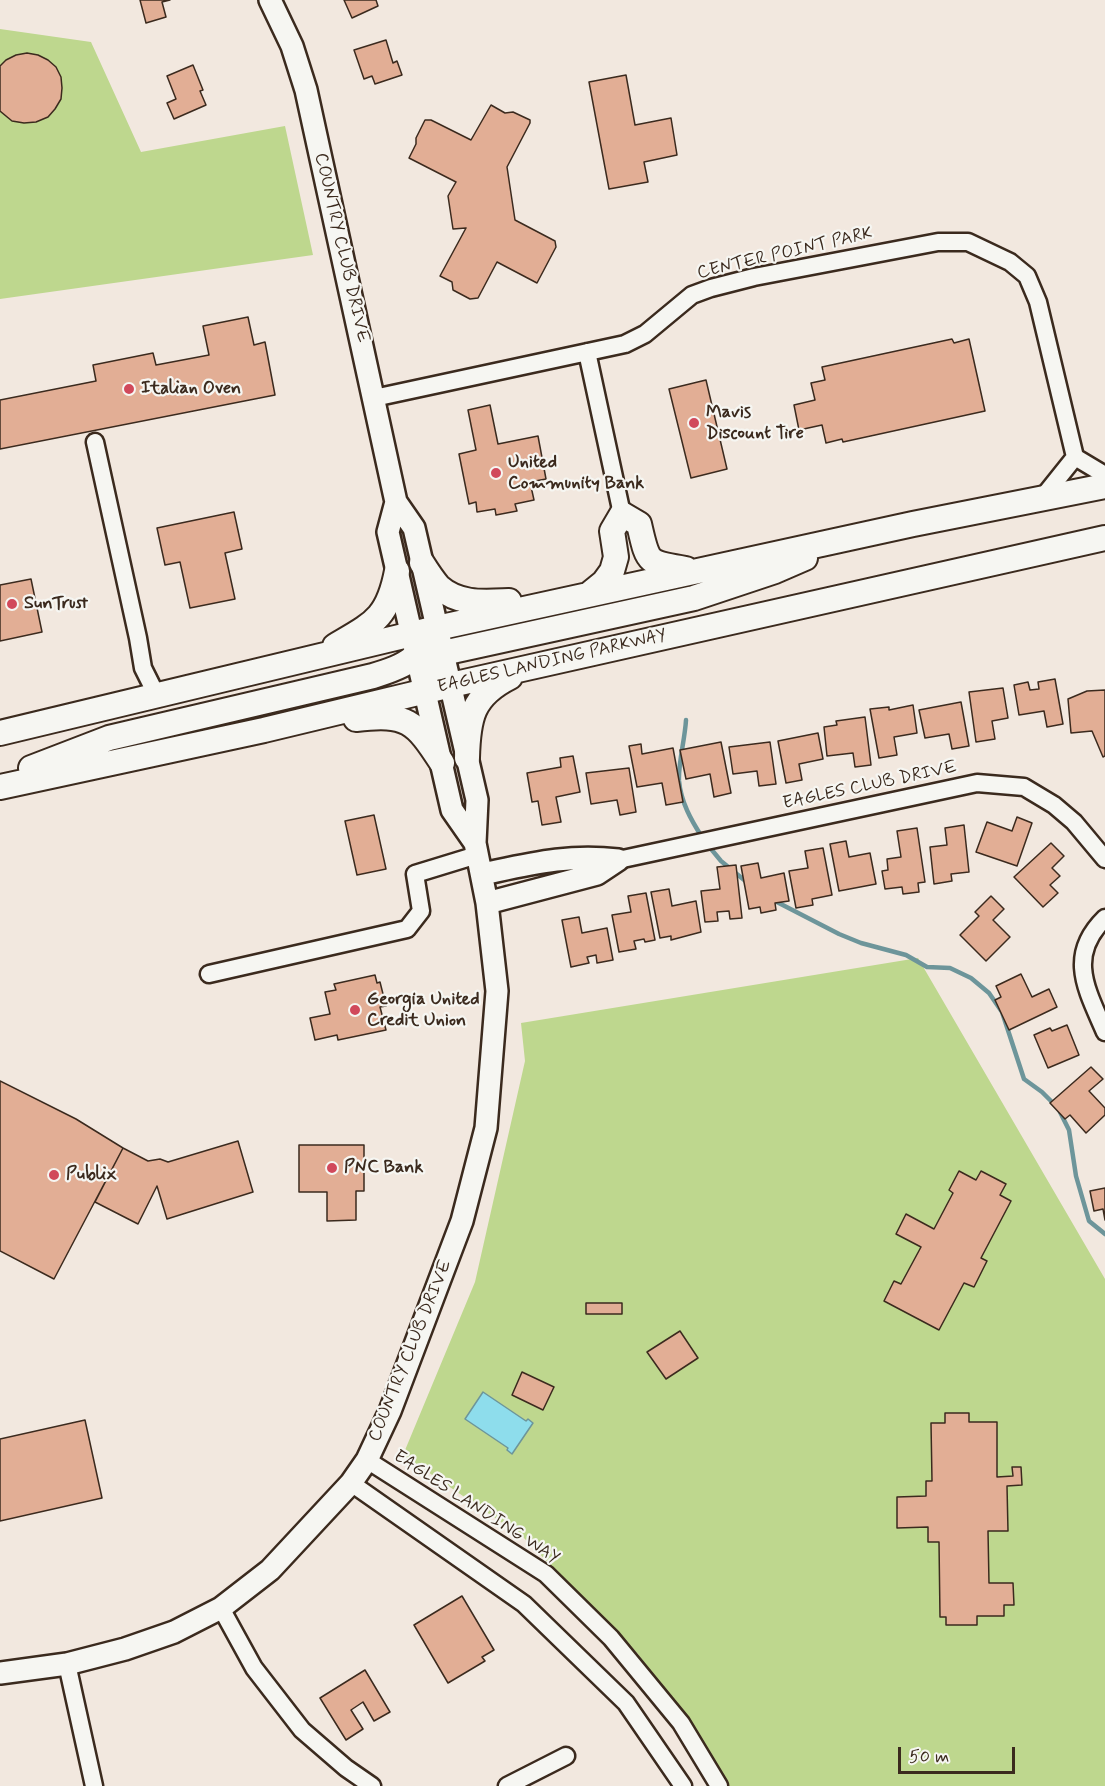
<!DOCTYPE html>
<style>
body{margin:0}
#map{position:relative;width:1105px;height:1786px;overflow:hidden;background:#f2e8df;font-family:Mynerve,sans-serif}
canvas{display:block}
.scale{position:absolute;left:898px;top:1747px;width:117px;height:27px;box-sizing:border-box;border:3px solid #3b2a1e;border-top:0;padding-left:8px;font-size:18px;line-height:21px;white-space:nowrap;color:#3b2a1e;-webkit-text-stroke:4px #f6f6f2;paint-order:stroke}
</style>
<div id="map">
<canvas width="1105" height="1786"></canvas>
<div class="scale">50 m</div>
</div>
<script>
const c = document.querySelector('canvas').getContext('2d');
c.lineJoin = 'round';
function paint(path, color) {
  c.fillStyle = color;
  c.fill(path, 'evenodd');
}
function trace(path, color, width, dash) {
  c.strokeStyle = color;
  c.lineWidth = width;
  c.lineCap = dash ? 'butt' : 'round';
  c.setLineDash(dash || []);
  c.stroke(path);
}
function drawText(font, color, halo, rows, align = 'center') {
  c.font = font + ' Mynerve,sans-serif';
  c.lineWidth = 4.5;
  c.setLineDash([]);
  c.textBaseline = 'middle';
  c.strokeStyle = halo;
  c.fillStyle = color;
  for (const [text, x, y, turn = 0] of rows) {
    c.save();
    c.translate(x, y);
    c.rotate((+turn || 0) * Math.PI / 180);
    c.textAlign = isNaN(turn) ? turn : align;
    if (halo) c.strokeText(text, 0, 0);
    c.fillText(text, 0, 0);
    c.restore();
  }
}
paint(new Path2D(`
 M0 29 91 42 141 152 285 126 313 255 0 299Z
 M918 958 1105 1279V1786H726L638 1654 523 1537 403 1455 475 1282 525 1061 521 1023Z`), '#bed78e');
const water = new Path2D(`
 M483 1392 526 1421 528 1419 533 1423 512 1454 507 1450 508 1448 465 1419Z`);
paint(water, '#8eddec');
trace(water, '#6d959a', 1.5);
trace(new Path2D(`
 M686 720C685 739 678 764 679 781 681 802 691 820 702 837
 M707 844 721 861 749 884
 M773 900 839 934 861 943 906 955 927 967 950 968 971 978 989 993 1002 1012 1024 1079 1042 1092 1055 1105
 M1060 1112 1069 1130 1076 1176 1089 1221 1105 1234`), '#6d959a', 4.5);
const building = new Path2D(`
 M140 0H170L162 2 166 17 146 23Z
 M344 0H376L378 6 352 18Z
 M386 40 393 63 397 61 402 75 375 84 372 76 364 79 354 50Z
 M27 53 38 55 48 60 56 67 61 77 62 88 61 99 55 109 48 117 36 122 24 123 12 121 0 111V66L6 60 16 55Z
 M193 65 203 90 200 91 206 105 174 119 167 103 176 99 167 76Z
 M626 75 635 125 671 118 677 155 644 162 648 182 609 189 589 82Z
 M491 105 505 113 513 112 530 120V123L507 167 515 220 555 241 556 247 537 283 497 262 478 298 470 299 453 290 452 282 440 276 466 228 453 229 448 196 456 182 409 158 416 144V138L425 120H431L471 140Z
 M248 317 254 345 265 342 275 395 0 449V400L96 381 93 365 153 353 156 365 209 355 203 326Z
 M952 339 954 343 969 339 985 411 843 442 842 439 826 443 822 425 799 430 794 405 815 400 811 383 825 380 822 367Z
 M706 380 727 469 691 478 669 389Z
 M490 405 498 444 538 436 546 479 530 482 534 500 515 504 517 511 496 515 495 509 477 512 476 502 469 504 459 454 476 450 468 410Z
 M234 512 242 549 225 553 235 599 190 608 180 562 165 565 157 528Z
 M31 579 42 632 0 641V585Z
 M1055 679 1063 724 1047 727 1044 711 1019 715 1014 685 1028 682 1030 690 1039 689 1038 682Z
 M1003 688 1008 718 992 721 995 739 976 742 969 692Z
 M1105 690V756L1103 757 1092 731 1071 733 1068 699 1087 691Z
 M961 702 969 746 952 749 949 734 925 738 919 710Z
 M913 705 917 733 894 737 897 755 879 758 870 709 889 707V710Z
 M865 717 871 765 855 767 853 753 827 756 824 727 837 725 836 721Z
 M818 733 823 759 799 764 802 780 786 783 778 741Z
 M721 742 731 793 714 797 710 774 686 779 680 750Z
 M770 742 776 784 759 786 757 771 733 774 729 747Z
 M641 744 642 754 673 748 683 802 666 805 662 783 637 787 629 746Z
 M573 756 580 792 556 797 561 822 542 825 538 801 532 802 527 773 561 767 560 758Z
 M629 768 636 812 620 815 617 800 591 804 586 773Z
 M374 815 386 869 357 875 345 821Z
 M1017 817 1032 823 1017 866 976 852 987 822 1012 831Z
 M964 825 969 872 951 874 952 881 934 884 930 847 947 845 945 828Z
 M917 828 925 882 918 883 919 892 903 894 902 887 885 889 882 871 888 870 887 859 901 857 897 831Z
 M846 841 849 857 870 853 876 884 839 891 830 844Z
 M1051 843 1064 856 1052 868 1060 876 1050 885 1058 893 1043 907 1014 877Z
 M823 848 832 895 812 899 813 905 796 908 789 871 808 868 805 851Z
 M758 863 761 878 784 873 789 901 775 903 776 910 761 913 760 907 749 909 741 866Z
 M736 865 742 918 730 919 729 911 717 912 718 921 705 922 701 891 720 889 717 867Z
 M669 889 672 906 696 901 701 932 671 940V936L660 938 651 892Z
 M646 893 655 940 645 942 644 939 634 941 636 949 619 952 612 915 631 912 628 896Z
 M991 896 1004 909 993 920 1010 937 986 961 960 935 979 916 975 912Z
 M579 917 582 933 607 928 613 960 597 963 596 955 587 957 589 963 571 967 562 920Z
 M1021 974 1032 997 1049 989 1057 1007 1009 1030 995 1000 1001 997 996 986Z
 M375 975 377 983 380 982 386 1006 380 1007 386 1030 338 1040 337 1035 315 1040 310 1018 330 1014 325 992 336 990 334 984Z
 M1067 1025 1079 1055 1048 1068 1034 1035 1050 1028 1052 1031Z
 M1091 1067 1103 1079 1089 1091 1105 1108V1115L1086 1133 1070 1115 1065 1119 1050 1103Z
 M0 1081 76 1119 123 1148 54 1279 0 1251Z
 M238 1141 253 1192 167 1219 157 1186 138 1224 95 1202 123 1148 148 1161 160 1159 168 1162Z
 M299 1145H364V1191H356V1220L327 1221V1192H299Z
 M959 1171 976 1180 981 1171 1006 1184 1000 1195 1011 1201 981 1258 987 1261 974 1287 964 1283 939 1330 884 1301 894 1281 901 1284 921 1247 896 1234 906 1214 934 1229 953 1193 949 1190Z
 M1105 1188V1220L1103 1209 1094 1211 1090 1191Z
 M586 1303H622V1314H586Z
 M680 1331 698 1358 666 1379 647 1352Z
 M522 1372 554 1387 543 1410 512 1395Z
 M945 1413H969V1422H997V1477L1013 1476 1012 1467H1021L1022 1485 1007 1486 1008 1531H988L989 1583H1013L1014 1605H1004V1616H977V1625H946V1617H940L939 1542H928V1527L897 1528V1497L926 1496V1481H932L931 1423H945Z
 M85 1420 102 1498 0 1521V1439Z
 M462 1596 494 1650 482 1657 485 1661 448 1683 414 1625Z
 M365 1670 390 1712 374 1721 363 1702 351 1710 363 1729 346 1740 320 1698Z`);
paint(building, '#e2ae95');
trace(building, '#3b2a1e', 1.5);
const minor = new Path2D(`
 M587 352 622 514
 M374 398 625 344 645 334 692 295 711 288 754 277 938 242H968L1010 262 1027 276 1038 302 1075 457 1105 475
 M95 442 138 638 143 668 157 696
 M1043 497 1075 457
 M618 860 977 783 1024 787 1054 805 1074 822 1105 859
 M1105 918C1066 956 1087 990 1105 1032
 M209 974 407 929 421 911 415 874 477 855
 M367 1460 546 1574 611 1638 681 1723 719 1786
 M351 1483 524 1604 626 1703 683 1786
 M221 1608 254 1668 302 1730 346 1768 372 1786
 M67 1664 94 1786
 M507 1786 566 1756`);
const tertiary = new Path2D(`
 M396 502 388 532 452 810 475 843
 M482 874C530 864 568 854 618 860
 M487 903 597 874 618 860
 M0 1673 67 1664 125 1649 174 1632 221 1608 270 1570 351 1483 367 1460 390 1411 462 1221 486 1128 497 991 487 903 475 843 477 800 414 528 396 502 306 90 292 46 270 0`);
const secondary = new Path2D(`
 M422 563C427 571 433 580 439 587 459 605 485 602 509 601
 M588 595 604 582 612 571 616 557 612 531 622 514 639 524C648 563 646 563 686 569
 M335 646C374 623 388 618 397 571
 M425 691 431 661 443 653 694 598 775 571 805 558
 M356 719C407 713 415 721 442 763
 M0 733 437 628 913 524 1105 486
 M467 758C468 718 472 696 510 677
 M31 768 109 738 373 676C412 664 414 660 437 628
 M0 787 264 730 451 685 1105 538`);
trace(minor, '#3b2a1e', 21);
trace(tertiary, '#3b2a1e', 26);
trace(secondary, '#3b2a1e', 28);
trace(minor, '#f6f6f2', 16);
trace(tertiary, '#f6f6f2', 21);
trace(secondary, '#f6f6f2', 24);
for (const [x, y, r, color] of [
 [129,389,6,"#d1495b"],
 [694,423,6,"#d1495b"],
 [496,473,6,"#d1495b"],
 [12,604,6,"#d1495b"],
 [355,1010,6,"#d1495b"],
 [332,1168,6,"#d1495b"],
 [54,1175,6,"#d1495b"]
]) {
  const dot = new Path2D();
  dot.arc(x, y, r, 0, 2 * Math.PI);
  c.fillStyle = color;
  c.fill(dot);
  trace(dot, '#f6f6f2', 2);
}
drawText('18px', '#3b2a1e', '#f6f6f2', [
 ["COUNTRY CLUB DRIVE",341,248,77],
 ["CENTER POINT PARK",785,254,-13],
 ["EAGLES LANDING PARKWAY",552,662,-13],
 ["EAGLES CLUB DRIVE",870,786,-12],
 ["COUNTRY CLUB DRIVE",411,1351,-68],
 ["EAGLES LANDING WAY",476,1508,33]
]);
drawText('bold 18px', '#3b2a1e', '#f6f6f2', [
 ["Italian Oven",141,389],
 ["Mavis",706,413],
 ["Discount Tire",706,434],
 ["United",508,463],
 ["Community Bank",508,484],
 ["SunTrust",24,604],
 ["Georgia United",367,1000],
 ["Credit Union",367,1021],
 ["PNC Bank",344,1168],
 ["Publix",66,1175]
], 'left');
</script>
